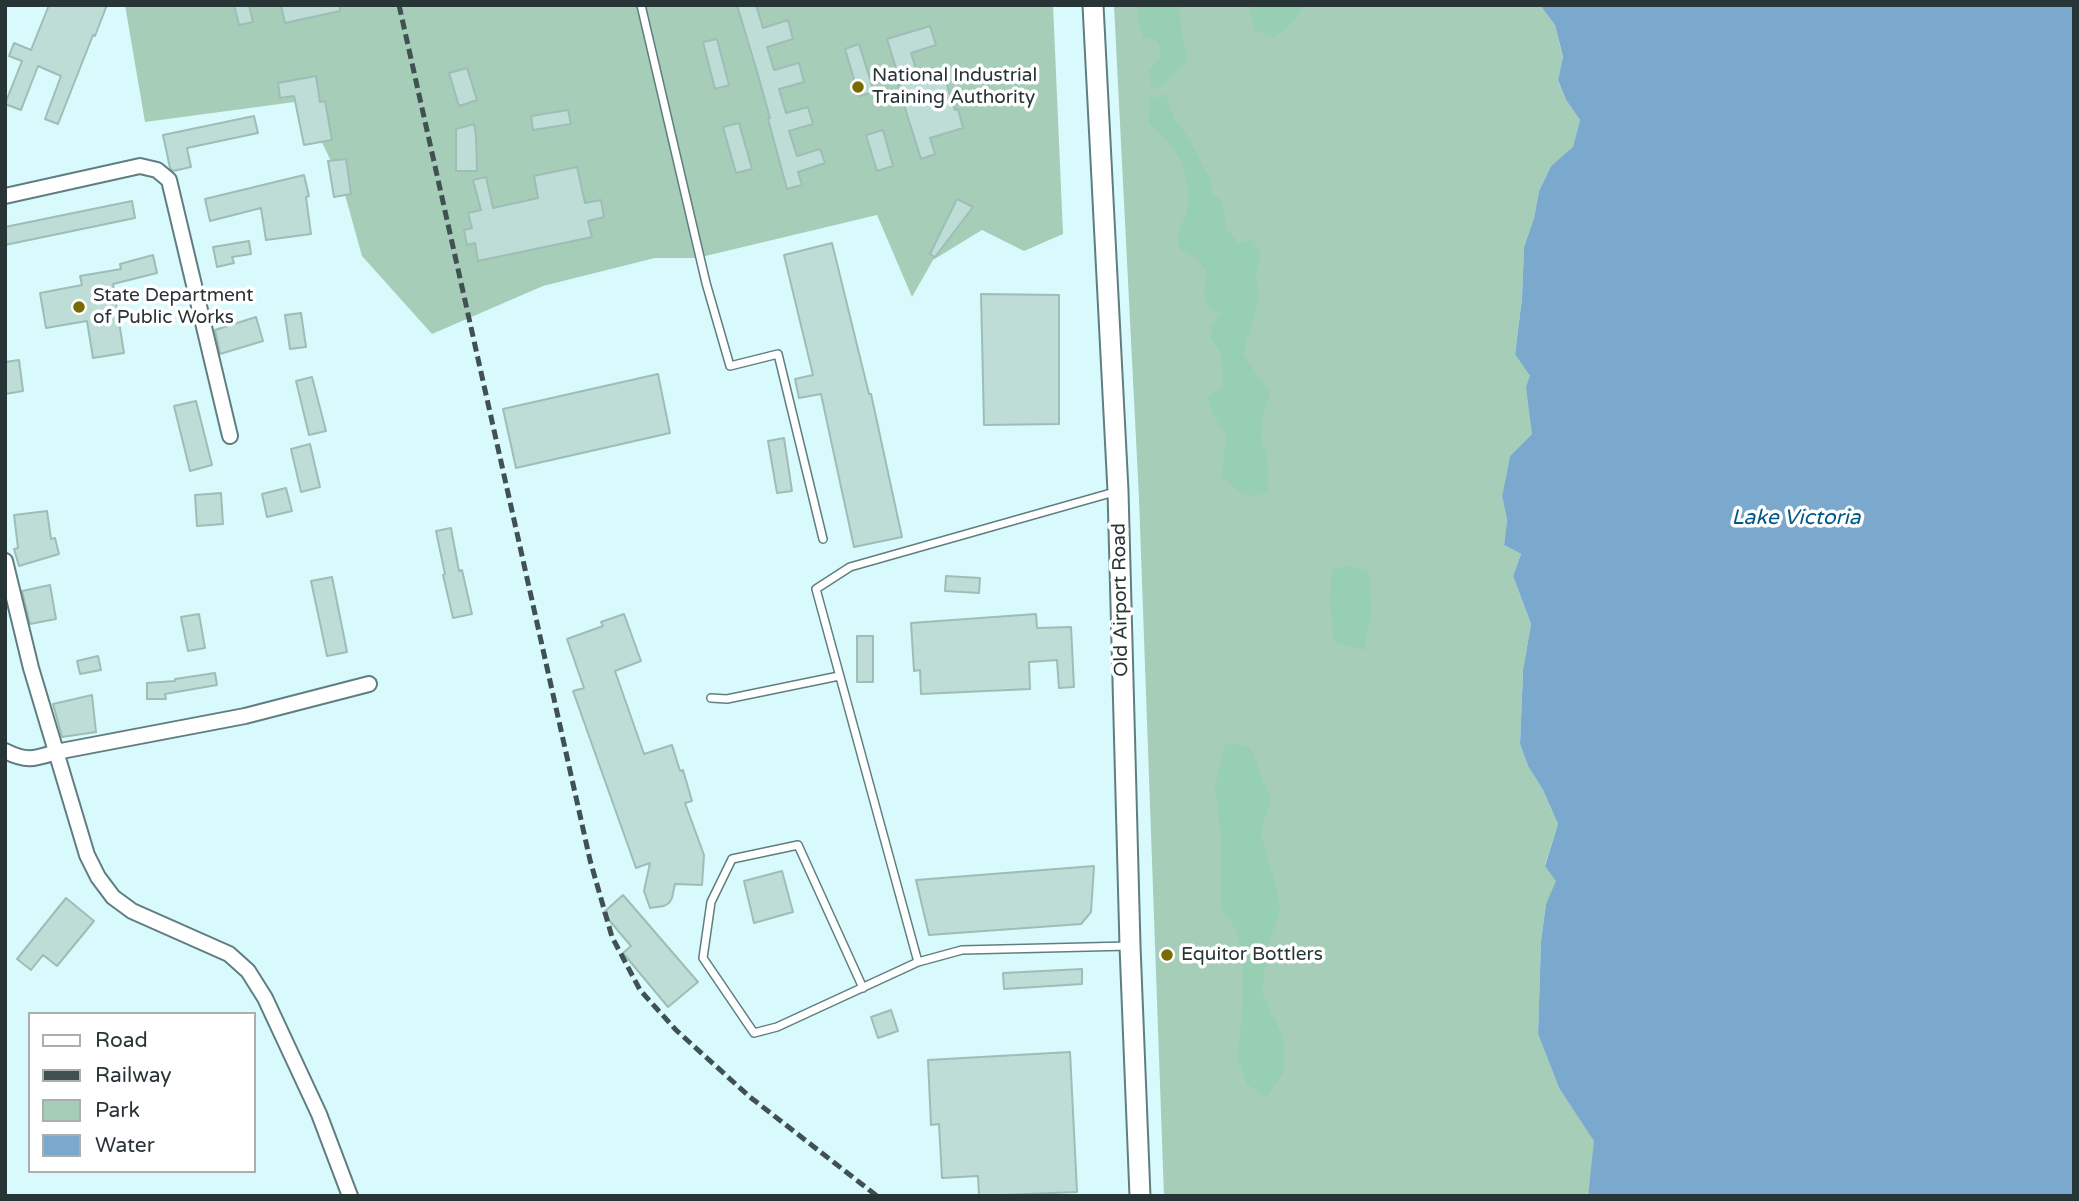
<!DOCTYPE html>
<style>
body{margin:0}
#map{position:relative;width:2079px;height:1201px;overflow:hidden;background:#d8fafc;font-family:"Varela Round",sans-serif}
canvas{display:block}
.frame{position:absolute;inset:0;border:7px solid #283536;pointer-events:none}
.legend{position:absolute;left:28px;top:1012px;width:228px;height:161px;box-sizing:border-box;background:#fff;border:2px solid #a9aeaf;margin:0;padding:9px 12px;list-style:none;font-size:21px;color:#283536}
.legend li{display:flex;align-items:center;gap:14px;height:35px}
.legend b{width:35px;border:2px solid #a9aeaf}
</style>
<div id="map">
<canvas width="2079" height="1201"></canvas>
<div class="frame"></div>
<ul class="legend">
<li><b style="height:9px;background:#fff"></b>Road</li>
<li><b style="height:9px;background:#415052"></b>Railway</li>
<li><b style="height:19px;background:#a6cdb8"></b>Park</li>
<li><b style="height:19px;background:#7aa9cd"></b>Water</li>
</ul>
</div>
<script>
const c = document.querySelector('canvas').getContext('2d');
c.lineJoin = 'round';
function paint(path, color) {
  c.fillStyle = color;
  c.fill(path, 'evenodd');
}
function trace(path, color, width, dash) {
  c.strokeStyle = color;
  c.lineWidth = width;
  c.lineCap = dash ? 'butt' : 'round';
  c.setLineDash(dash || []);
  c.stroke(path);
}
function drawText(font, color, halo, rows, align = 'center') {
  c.font = font + ' "Varela Round",sans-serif';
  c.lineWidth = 7;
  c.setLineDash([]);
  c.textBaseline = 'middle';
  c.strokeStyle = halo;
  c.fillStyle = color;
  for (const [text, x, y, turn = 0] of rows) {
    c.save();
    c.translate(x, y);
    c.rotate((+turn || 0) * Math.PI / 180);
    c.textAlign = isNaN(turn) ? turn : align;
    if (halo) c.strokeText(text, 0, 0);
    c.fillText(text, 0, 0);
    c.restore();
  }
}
paint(new Path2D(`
 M125 5H1053L1063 234 1024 251 982 230 933 260 912 297 877 215 697 258H655L543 286 432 334 362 256 342 184 302 101 145 122Z
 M1114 5H1540L1555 25 1563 58 1558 80 1566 100 1580 120 1573 148 1551 166 1539 191 1534 218 1524 247 1522 298 1515 353 1530 376 1532 434 1510 456 1502 496 1507 520 1504 545 1521 554 1513 576 1531 624 1523 670 1520 744 1528 766 1543 790 1558 824 1545 865 1557 881 1546 904 1541 941 1538 1034 1559 1088 1595 1141 1588 1196H1164L1139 498Z`), '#a6cdb8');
paint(new Path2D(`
 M1139 5H1179C1181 14 1180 22 1181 30 1183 42 1187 47 1187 61L1159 89 1151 85 1149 70 1160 59 1161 48 1156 40 1143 37 1138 20Z
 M1252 5H1303L1295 21 1274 38 1255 30 1250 14Z
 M1165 94 1174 119 1185 133 1208 175 1213 194 1223 202 1226 228 1238 243 1253 239 1261 255 1256 271 1258 302 1243 354 1270 393 1263 414 1261 438 1267 456 1268 490 1253 496 1237 490 1222 477 1226 435 1212 413 1207 398 1223 387C1223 367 1225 354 1211 339L1212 326 1221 313 1210 308 1204 295 1207 273 1197 258 1180 249C1179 242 1177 234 1180 227 1182 222 1186 217 1187 212 1193 176 1178 145 1149 124L1150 99Z
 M1351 566 1369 573 1371 615 1364 650 1334 642 1330 603 1332 569Z
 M1226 743 1249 746 1271 799 1260 832 1276 888 1280 912 1267 947 1262 993 1284 1039V1071L1267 1098 1247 1084 1238 1059 1243 1001V961L1237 931 1221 907V836L1215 787Z`), '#96cfb1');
paint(new Path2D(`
 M1540 5H2074V1196H1588L1594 1141 1559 1088 1538 1034 1541 941 1546 904 1556 881 1545 866 1558 824 1543 790 1528 766 1520 744 1523 670 1531 624 1513 576 1521 554 1504 545 1507 520 1502 496 1510 456 1532 434 1526 387 1530 376 1515 354 1522 298 1524 247 1534 218 1539 191 1551 166 1573 147 1580 120 1566 100 1558 80 1563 57 1555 25Z`), '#7aa9cd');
const building = new Path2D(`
 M49 5H107L95 36 93 35 58 124 45 119 61 76 38 66 21 110 5 104 22 61 9 56 14 43 31 50Z
 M234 5H249L253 22 239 25Z
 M281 5H340V11L285 23Z
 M737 5H756L763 28 788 20 793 39 767 47 774 70 799 63 804 82 779 89 786 113 808 107 813 124 789 131 797 156 820 149 825 163 798 172 802 185 787 189 768 119 770 118 758 75Z
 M930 26 936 45 911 53 919 79 943 72 955 110 958 109 963 128 930 138 935 154 921 159 898 86 901 85 887 39Z
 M717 39 729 85 715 89 703 42Z
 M859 44 874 92 859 96 845 49Z
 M467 68 477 100 459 106 449 73Z
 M316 76 320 102 325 101 332 140 304 145 294 96 280 98 278 83Z
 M568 110 571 124 533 130 531 116Z
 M254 116 258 133 187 148 191 167 173 171 170 168 163 135Z
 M739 123 752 169 736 173 723 127Z
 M474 124 476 135 477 171H456V129Z
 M883 130 893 166 877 171 866 135Z
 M346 159 351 194 334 197 328 161Z
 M577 167 585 203 601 200 604 217 588 221 592 237 478 261 475 243 467 245 464 230 472 228 468 213 481 210 473 180 486 177 493 208 538 198 534 176Z
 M304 175 309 196 306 197 311 234 266 240 261 208 210 221 205 199Z
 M957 199 973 207 935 257 930 254Z
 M132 201 135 218 5 245V227Z
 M249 241 251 254 232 257 234 263 217 267 213 247Z
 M832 243 869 394H871L902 537 854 547 821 394 799 398 795 379 813 375 784 255Z
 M153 255 157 273 113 284 124 353 93 358 87 321 46 328 40 293 82 285 80 276 121 269 120 264Z
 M981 294 1059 295V424L984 425Z
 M301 313 306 347 290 349 285 315Z
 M256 317 263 341 220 354 215 330Z
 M19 360 23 391 5 394V362Z
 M658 374 670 433 516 468 503 409Z
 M312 377 326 431 309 435 296 381Z
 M196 401 212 465 190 471 174 406Z
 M784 438 792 491 777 493 768 441Z
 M310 444 320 487 301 492 291 449Z
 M286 488 292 511 267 517 262 494Z
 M221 493 223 524 197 526 195 495Z
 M47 511 51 539 55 538 59 554 19 566 14 549 18 548 14 515Z
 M451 528 459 571 462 570 472 614 453 618 443 575 445 574 436 531Z
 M946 576 980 578 979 593 945 591Z
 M332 577 347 652 327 656 311 581Z
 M50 585 56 619 30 624 22 591Z
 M199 614 205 648 188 651 181 617Z
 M624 614 641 661 615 671 644 754 672 745 680 771 683 770 692 801 685 803 704 855 702 885 675 884 672 898 669 903 664 906 650 908 644 891 650 863 636 868 573 691 584 688 567 639 603 626 601 622Z
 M1036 614 1037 628 1071 627 1074 687 1059 688 1057 660 1029 662 1030 689 921 694 920 670 914 671 911 623Z
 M857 636H873V682H857Z
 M98 656 101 670 80 674 77 661Z
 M215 673 217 685 165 694 166 699H147V683L175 681V679Z
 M92 695 96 732 62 737 53 704Z
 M1094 866 1091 912 1081 924 929 935 916 880Z
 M782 871 793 912 754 923 744 881Z
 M623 895 698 982 668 1007 623 953 631 946 603 913Z
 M66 898 94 921 57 966 43 955 31 970 17 959Z
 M1082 969V984L1004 989 1003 973Z
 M891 1010 898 1031 878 1038 871 1017Z
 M1070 1052 1077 1192 979 1196 978 1176 942 1178 939 1124 931 1125 928 1060Z`);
paint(building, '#bdddd6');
trace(building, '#9ebdb7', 2);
const service = new Path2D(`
 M641 5 706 283 730 366 778 354 823 539
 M711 698 727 699 839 676
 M918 962 962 950 1129 946
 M863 988 798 845 732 859 711 902 703 958 754 1033 777 1027 918 962 816 589 850 567 1118 491`);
const minor = new Path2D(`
 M5 196 140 166 157 170 169 180 230 436
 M5 561 31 668 87 855 98 877 113 897 132 911 229 954 248 971 265 998 319 1114 350 1196
 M5 751C27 762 34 759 56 752L245 716 369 684`);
const secondary = new Path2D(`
 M1093 5 1118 491 1130 946 1140 1196`);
trace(service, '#607e80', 10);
trace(minor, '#607e80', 18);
trace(secondary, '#607e80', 23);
trace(service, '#fff', 7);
trace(minor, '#fff', 14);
trace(secondary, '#fff', 19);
trace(new Path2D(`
 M399 5 590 860 612 937 640 990 676 1030 750 1097 877 1196`), '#415052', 5, [10, 5]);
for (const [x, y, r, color] of [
 [858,87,7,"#796b04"],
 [79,307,7,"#796b04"],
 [1167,955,7,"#796b04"]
]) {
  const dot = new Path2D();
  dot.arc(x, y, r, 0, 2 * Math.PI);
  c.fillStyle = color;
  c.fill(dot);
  trace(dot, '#fff', 2.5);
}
drawText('19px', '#283536', '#fff', [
 ["National Industrial",872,76],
 ["Training Authority",872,98],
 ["State Department",93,296],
 ["of Public Works",93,318],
 ["Equitor Bottlers",1181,955]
], 'left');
drawText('19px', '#283536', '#fff', [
 ["Old Airport Road",1121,600,-91]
]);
drawText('italic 21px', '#005785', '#fff', [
 ["Lake Victoria",1796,518]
]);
</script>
